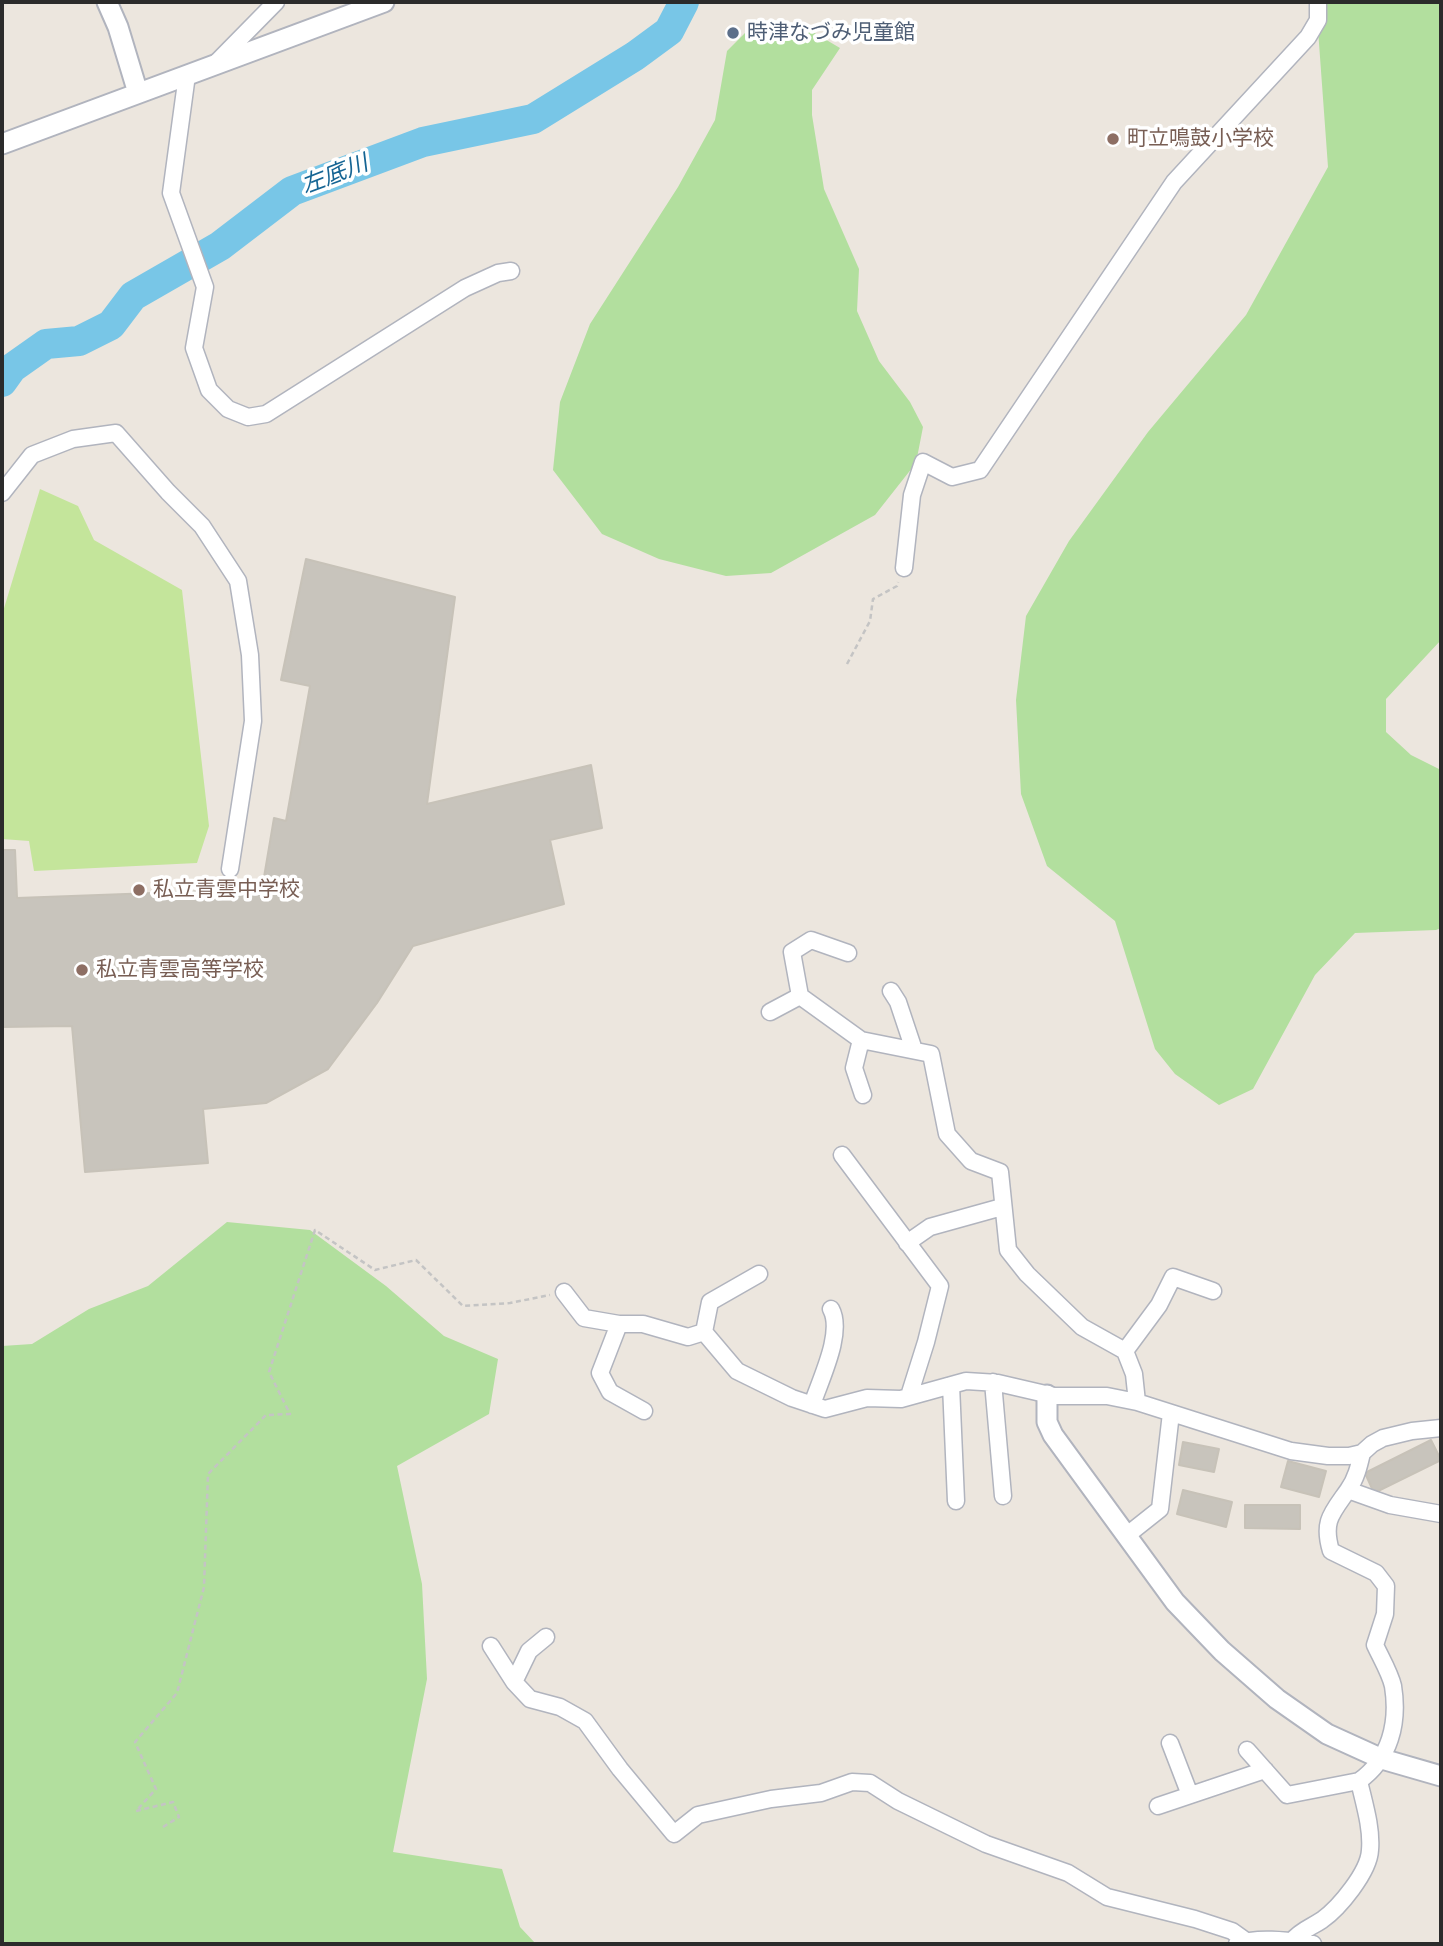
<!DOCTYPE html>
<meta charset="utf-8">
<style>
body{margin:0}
#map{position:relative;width:1443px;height:1946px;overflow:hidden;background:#ece6de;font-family:Manrope,sans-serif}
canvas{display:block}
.frame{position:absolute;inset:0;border:4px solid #2b2b2b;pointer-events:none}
</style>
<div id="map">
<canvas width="1443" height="1946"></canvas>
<div class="frame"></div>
</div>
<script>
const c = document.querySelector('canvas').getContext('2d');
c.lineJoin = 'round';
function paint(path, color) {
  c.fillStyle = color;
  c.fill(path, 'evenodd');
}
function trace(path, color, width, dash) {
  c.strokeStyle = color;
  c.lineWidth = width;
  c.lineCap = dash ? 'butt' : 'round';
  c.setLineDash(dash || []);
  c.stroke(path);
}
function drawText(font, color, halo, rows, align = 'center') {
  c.font = font + ' Manrope,"Noto Sans JP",sans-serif';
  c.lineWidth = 7;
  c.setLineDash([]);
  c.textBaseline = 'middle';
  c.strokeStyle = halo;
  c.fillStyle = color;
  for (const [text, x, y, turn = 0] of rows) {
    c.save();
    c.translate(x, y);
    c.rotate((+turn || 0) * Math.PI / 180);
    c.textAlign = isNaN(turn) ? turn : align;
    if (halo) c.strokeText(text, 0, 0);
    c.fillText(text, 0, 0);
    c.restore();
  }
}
paint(new Path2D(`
 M1316 2H1441V640L1386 699V732L1411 755 1441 770V928L1436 930 1355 933 1315 975 1253 1089 1219 1105 1175 1074 1155 1049 1115 921 1047 866 1021 794 1016 700 1026 616 1069 541 1148 432 1246 315 1328 167Z
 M757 21 801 25 840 48 812 90V115L824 189 859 269 857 311 879 361 910 402 923 427 916 463 875 515 771 573 726 576 659 559 602 534 553 470 560 402 590 324 678 187 715 120 727 51Z
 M227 1222 310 1230 386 1286 444 1336 498 1359 489 1414 397 1466 422 1584 427 1679 393 1852 502 1869 520 1927 536 1944H2V1346L32 1344 89 1309 148 1286Z`), '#b2df9e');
paint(new Path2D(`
 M40 489 78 506 94 540 182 590 209 826 197 863 34 871 29 841 2 839V615Z`), '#c4e59b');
trace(new Path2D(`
 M2 382 12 368 46 344 79 341 111 325 133 296 220 246 292 191 423 142 533 119 635 56 669 31 684 2`), '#78c6e7', 30);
const building = new Path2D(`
 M306 559 455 597 427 804 591 765 602 828 550 840 564 904 413 946 377 1003 328 1069 266 1103 203 1109 208 1163 85 1172 72 1026 2 1027V850H15L17 898 262 889 274 818 286 821 310 686 281 680Z
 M1431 1440 1441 1460 1374 1493 1365 1473Z
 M1183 1442 1219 1449 1214 1472 1179 1465Z
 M1288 1461 1326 1471 1319 1497 1281 1487Z
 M1183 1490 1232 1502 1226 1527 1177 1514Z
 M1245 1505H1300V1529L1245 1528Z`);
paint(building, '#c8c4bc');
trace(building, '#c7c2b8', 2);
const minor = new Path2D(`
 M214 65 276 2
 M187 75 171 193 205 287 194 348 209 390 228 409 248 417 266 414 465 288 498 273 511 271
 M2 493 32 455 73 439 116 433 168 492 202 526 238 581 250 655 253 721 230 869
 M904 568 912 495 923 462 952 477 980 470 1174 182 1308 37 1318 20V2
 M848 953 811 940 792 952 800 996 861 1040 931 1054 947 1134 971 1161 1000 1172 1008 1250 1027 1274 1082 1327 1125 1351 1134 1374 1137 1402
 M891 991 898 1002 914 1050
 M770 1012 800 996
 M861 1040 854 1068 863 1095
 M842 1155 940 1286 926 1342 909 1396
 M907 1243 930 1227 1002 1207
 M564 1292 584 1318 619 1324H643L688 1337 704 1332 737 1371 792 1398 825 1409 867 1398 901 1399 966 1381 998 1383 1054 1396H1107L1137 1402 1291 1451 1328 1456H1349L1362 1453 1372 1444 1383 1438 1412 1431 1441 1428
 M619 1324 600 1373 610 1392 644 1411
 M704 1332 710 1302 759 1274
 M1125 1351 1159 1305 1173 1277 1213 1291
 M993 1382 1003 1496
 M951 1385 956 1501
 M812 1405C820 1380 844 1333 831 1309
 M1348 1490 1390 1505 1441 1514
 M1126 1536 1160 1509 1171 1413
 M491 1646 514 1682 530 1699 560 1707 585 1721 620 1769 674 1834 698 1815 771 1799 821 1793 852 1782 870 1783 898 1801 986 1844 1068 1873 1107 1897 1195 1919 1232 1931 1246 1941 1247 1944
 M514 1682 529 1651 546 1637
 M1170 1743 1190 1795
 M1247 1750 1287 1795 1359 1781
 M1158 1806 1265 1770
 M1292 1941C1301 1930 1310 1928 1322 1920 1339 1908 1369 1872 1370 1850 1372 1828 1364 1803 1359 1781 1390 1759 1399 1723 1393 1686 1390 1673 1381 1658 1375 1645L1385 1614 1386 1586 1376 1573 1331 1551C1322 1521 1332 1513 1348 1490 1356 1479 1359 1466 1362 1453
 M1237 1944C1259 1936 1290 1941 1313 1944`);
const tertiary = new Path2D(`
 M107 2 118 27 138 93
 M2 144 384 2
 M1047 1395V1422L1053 1435 1175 1602 1222 1651 1277 1699 1327 1734 1382 1759 1441 1776`);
trace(minor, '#b1b4be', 19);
trace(tertiary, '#b1b4be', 23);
trace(new Path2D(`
 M847 664 870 621 873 599 897 586 898 582
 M163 1827 179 1817 173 1802 136 1811 156 1789 135 1742 177 1693 204 1587 208 1474 266 1415 290 1414 269 1372 315 1230 375 1270 416 1260 463 1306 510 1303 550 1295`), '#c4c4c4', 2.5, [5, 3.5]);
trace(minor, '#fff', 16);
trace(tertiary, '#fff', 19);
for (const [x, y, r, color] of [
 [733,33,7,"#5c6f8a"],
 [1113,139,7,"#8d6e63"],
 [139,890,7,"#8d6e63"],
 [82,970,7,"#8d6e63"]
]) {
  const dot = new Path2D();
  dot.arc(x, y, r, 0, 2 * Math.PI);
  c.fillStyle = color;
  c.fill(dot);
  trace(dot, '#fff', 2.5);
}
drawText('21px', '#4e5e75', '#fff', [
 ["時津なづみ児童館",747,33]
], 'left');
drawText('21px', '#785e54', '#fff', [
 ["町立鳴鼓小学校",1127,139],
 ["私立青雲中学校",153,890],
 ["私立青雲高等学校",96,970]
], 'left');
drawText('italic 23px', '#166594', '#fff', [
 ["左底川",335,175,-21]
]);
</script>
